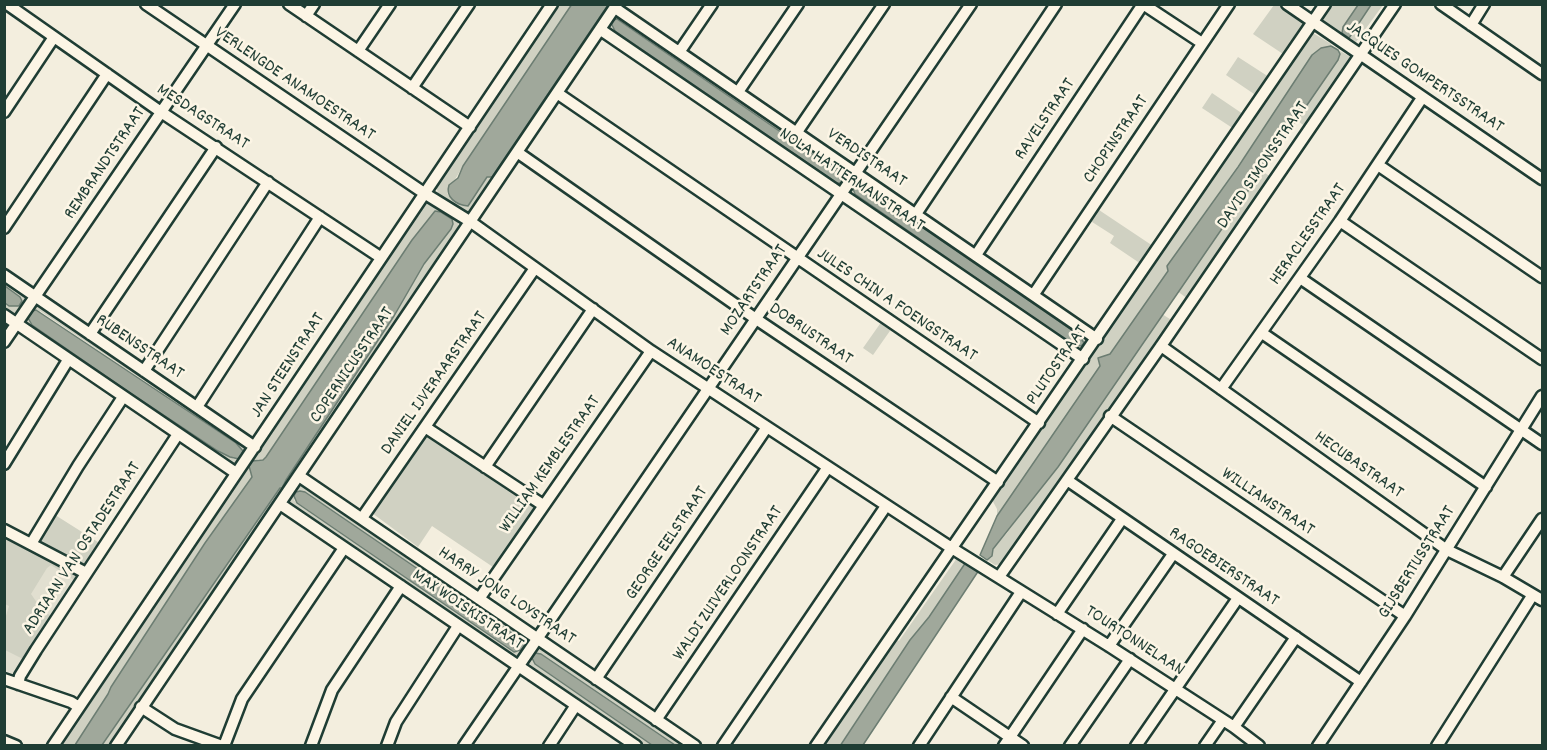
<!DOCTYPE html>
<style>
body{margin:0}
#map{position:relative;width:1547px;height:750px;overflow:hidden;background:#f3eede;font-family:Dekko,sans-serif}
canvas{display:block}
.frame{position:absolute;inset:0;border:6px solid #1f3d34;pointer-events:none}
</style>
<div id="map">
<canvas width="1547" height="750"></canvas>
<div class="frame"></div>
</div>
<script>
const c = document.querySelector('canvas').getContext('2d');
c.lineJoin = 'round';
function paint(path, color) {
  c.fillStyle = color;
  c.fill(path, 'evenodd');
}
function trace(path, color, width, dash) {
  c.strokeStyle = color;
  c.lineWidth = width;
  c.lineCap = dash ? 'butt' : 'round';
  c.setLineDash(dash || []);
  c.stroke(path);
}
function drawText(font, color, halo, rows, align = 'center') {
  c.font = font + ' Dekko,sans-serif';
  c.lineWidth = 5;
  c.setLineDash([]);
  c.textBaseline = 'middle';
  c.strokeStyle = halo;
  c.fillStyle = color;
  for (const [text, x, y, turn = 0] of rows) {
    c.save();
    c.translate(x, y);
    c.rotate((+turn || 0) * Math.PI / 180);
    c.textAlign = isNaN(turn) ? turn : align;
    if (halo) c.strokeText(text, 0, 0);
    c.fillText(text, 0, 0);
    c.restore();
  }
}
paint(new Path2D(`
 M4 534 78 577 16 679 5 675Z`), '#e1dfd0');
paint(new Path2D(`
 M556 5H572L463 166 447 193C452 201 459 205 468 206L487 177H492L608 5H613L473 211H464L438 194 436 184Z
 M1274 5H1279L1304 20 1306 24 1286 56 1253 34Z
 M1330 5H1358L1343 27 1342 33 1324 22 1322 16Z
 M1371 5H1383L1356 42 1349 38Z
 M613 16H619L847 170 849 177 841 188 608 30V26ZM614 20 621 21 842 174 844 179 842 183H837L615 31 612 27Z
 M1313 33 1331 44V46L1321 48 1167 266 1168 271 1110 354 1098 358 1101 366 997 516V509L991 498 1309 36Z
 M1338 50 1351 57 1349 64 1305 126 1296 120 1338 60 1340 54Z
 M1238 57 1269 77 1257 96 1226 75Z
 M1212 93 1243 114 1234 129 1202 108Z
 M1261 170 1272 178 1188 299 1177 291Z
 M859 181 1088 339 1089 342 1081 352 851 195 852 188ZM859 185 1079 335 1084 343 1081 347 1073 345 855 194 853 192Z
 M427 202 441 212 438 211 412 240 266 457 263 460 258 459 250 470 252 477 205 543 111 687 108 694 75 745 56 746 422 205Z
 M1096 208 1153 246 1141 264 1110 243 1114 236 1089 220Z
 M452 219 458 222 459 229 112 745 102 746 280 488H283L285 480 394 316 424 264 451 229 453 224Z
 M5 280 26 295 27 299C26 307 19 315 11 317L5 312 4 303 9 306H19L20 297 5 286Z
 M38 304 245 444 247 449 237 466H233L25 325 24 320 34 305ZM40 311 237 443 234 459 130 393 33 325Z
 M1162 314 1173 321 1001 564 995 565 987 560 992 557 993 549 1007 533 1123 372Z
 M882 321 892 328 873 355 863 348Z
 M426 434H429L538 506 501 562 498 560 493 567 432 526 418 547 372 513Z
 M301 483 528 638 529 645 519 658H513L289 504V500ZM300 491 305 492 522 640 519 652H514L297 503 294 500Z
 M52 513 101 544 86 565 82 566 38 544V538Z
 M5 534 77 573 78 577 55 615 52 614 74 580 51 565 47 568 31 594 42 610 53 617 25 660 5 650V619L9 606 5 604Z
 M957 558 966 562 929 617 910 640 840 745 821 746 893 638 899 641Z
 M543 648 688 745H675L538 653 535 664 652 745H643L532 669C525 661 530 656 536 649Z`), '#d0d1c2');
const water = new Path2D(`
 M572 4 608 5 492 177H487L468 206C456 205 445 197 449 185L458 178 463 166Z
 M1358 5H1371L1349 38 1342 33 1343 27Z
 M617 19 843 175 844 179 842 183H837L615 31 611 23 613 20Z
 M1331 46 1338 50 1340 54 1338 60 1058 467 993 549 992 556 987 560 980 555 997 516 1100 366 1098 358 1110 354 1168 271 1167 266 1238 167 1312 55 1321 48Z
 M856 186H862L1079 335 1084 343 1081 346 1073 345 855 194 853 189Z
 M435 211 441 212 452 219 453 224 451 229 424 264 394 316 286 480 282 488H280L102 745H75L108 694 111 687 205 543 252 477 249 466 252 461 263 460 266 457 412 240Z
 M5 286 20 297 22 301 19 306H9L5 303Z
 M36 310 236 443 243 451 239 459 230 457 216 450 130 393 32 325 28 318 32 311Z
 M300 491 305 492 522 640 525 645 521 650 514 652 297 503 294 496 296 492Z
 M966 562 979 570 863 745 840 746 910 640 929 617Z
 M535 653 541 654 675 745H652L535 664 532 658Z`);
paint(water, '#a0a89b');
trace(water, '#6c7d72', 1.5);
const minor = new Path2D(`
 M7 4 161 112 380 257
 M146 4 424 193 471 222 651 351 950 547 1109 646 1234 727 1259 746
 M289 4 470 127
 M1143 4 1202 43
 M1287 4 1542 179
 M1441 4 1542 74
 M615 8 1097 339
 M306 16 314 4
 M1471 25 1484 4
 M601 30 1083 359
 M358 51 390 4
 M680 51 712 4
 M412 88 469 4
 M738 92 798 4
 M557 93 1039 423
 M4 112 54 37
 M797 132 884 4
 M517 152 756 319 998 482
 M1378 165 1542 277
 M916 214 1056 4
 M1340 221 1542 359
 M4 228 107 74
 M976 255 1143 4
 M4 275 255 447
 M1300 278 1542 444
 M1034 294 1229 4
 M4 315 236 473
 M1262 333 1486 487
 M90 334 216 147
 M4 342 235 4
 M1161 346 1447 550 1503 577 1542 600
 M144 371 268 182
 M1221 389 1340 221 1422 98
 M197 407 320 217
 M1110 416 1405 616
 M425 427 543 505
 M4 464 68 360
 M485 467 593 309
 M299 476 695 746
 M1067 480 1361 682
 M280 504 636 746
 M362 518 535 268
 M4 530 86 573
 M31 544 78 466 123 397
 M999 577 1161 346 1395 4
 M1503 577 1542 519
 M479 599 651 351
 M1057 614 1122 519
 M1109 646 1173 554
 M4 679 71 702 79 707
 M596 679 767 427
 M18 684 20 676 36 650 178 434
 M951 697 1023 746
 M141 707 175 729 222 746
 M656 720 828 467
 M1234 727 1296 637
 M4 741 16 746
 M53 746 552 4
 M116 746 617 4
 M224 746 242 699 344 548
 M311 746 332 690 401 586
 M387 746 396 722 458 626
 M464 746 971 4
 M549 746 576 705
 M723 746 886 506
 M816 746C984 497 1157 252 1325 4
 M919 746 1021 592
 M1004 746 1083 629
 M1070 746 1130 659
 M1136 746 1238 598
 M1205 746 1223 720
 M1318 746 1405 616 1542 396
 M1437 746 1532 596`);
trace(minor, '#1f3d34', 15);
trace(minor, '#fcf5e5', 10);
drawText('18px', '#1f3d34', '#fcf5e5', [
 ["JACQUES GOMPERTSSTRAAT",1424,78,34],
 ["VERLENGDE ANAMOESTRAAT",294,85,34],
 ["MESDAGSTRAAT",202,118,33],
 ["RAVELSTRAAT",1046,120,-56],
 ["CHOPINSTRAAT",1117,140,-56],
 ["VERDISTRAAT",866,159,34],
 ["REMBRANDTSTRAAT",106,164,-56],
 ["DAVID SIMONSSTRAAT",1264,166,-56],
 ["NOLA HATTERMANSTRAAT",851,181,34],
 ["HERACLESSTRAAT",1309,235,-55],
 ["MOZARTSTRAAT",755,291,-56],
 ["JULES CHIN A FOENGSTRAAT",896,306,34],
 ["DOBRUSTRAAT",810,335,34],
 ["RUBENSSTRAAT",139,348,34],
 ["JAN STEENSTRAAT",289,366,-57],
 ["COPERNICUSSTRAAT",353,366,-56],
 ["PLUTOSTRAAT",1058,366,-55],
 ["ANAMOESTRAAT",713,372,33],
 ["DANIEL IJVERAARSTRAAT",435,384,-55],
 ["WILLIAM KEMBLESTRAAT",551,465,-55],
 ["HECUBASTRAAT",1358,466,35],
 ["WILLIAMSTRAAT",1267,503,34],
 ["GEORGE EELSTRAAT",668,544,-56],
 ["ADRIAAN VAN OSTADESTRAAT",83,549,-57],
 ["GIJSBERTUSSTRAAT",1418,563,-58],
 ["RAGOEBIERSTRAAT",1223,568,34],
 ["WALDI ZUIVERLOONSTRAAT",729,584,-56],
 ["HARRY JONG LOYSTRAAT",506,597,34],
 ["MAX WOISKISTRAAT",467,611,34],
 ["TOURTONNELAAN",1134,642,33]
]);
</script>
